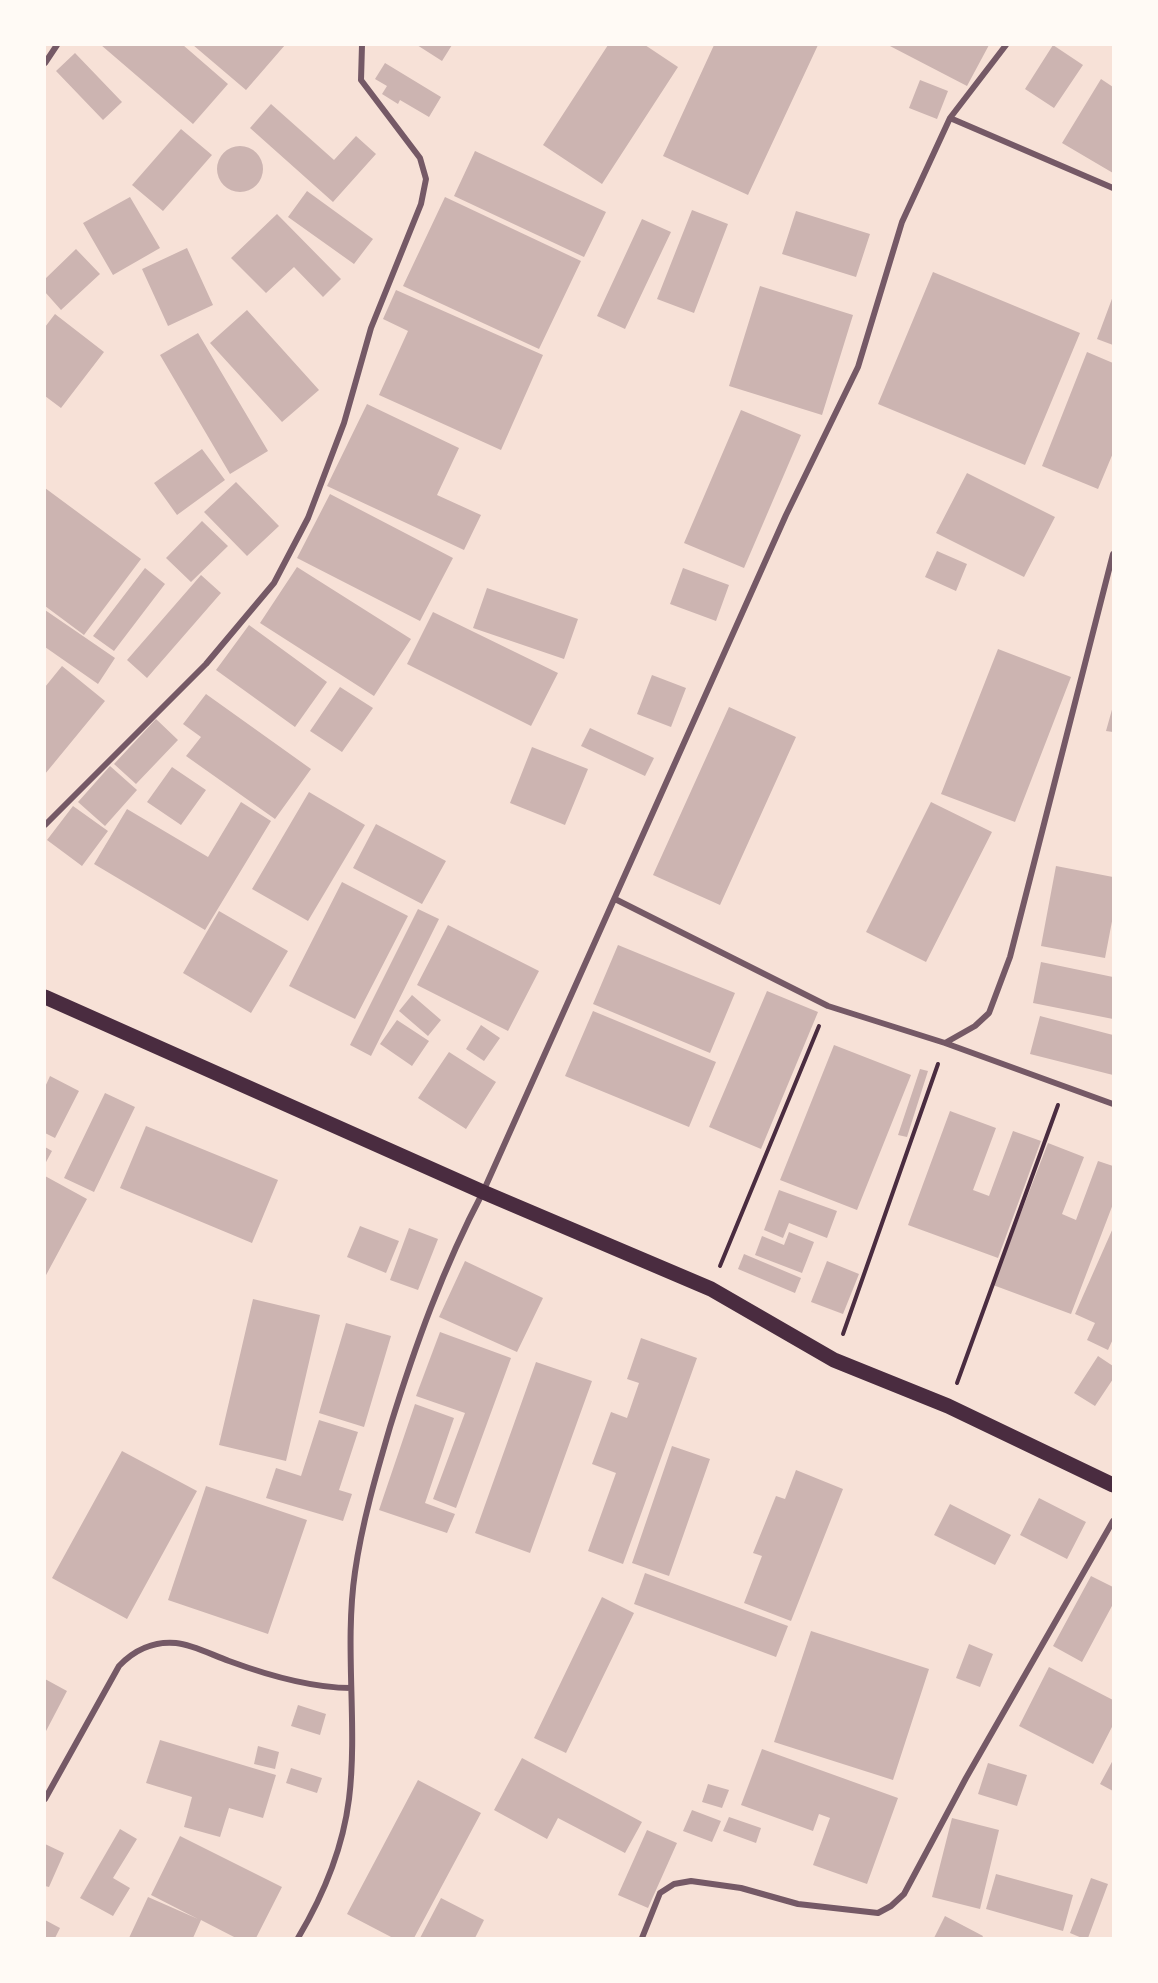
<!DOCTYPE html>
<style>
body{margin:0}
#map{position:relative;width:1158px;height:1983px;overflow:hidden;background:#f7e1d7;font-family:Quicksand,sans-serif}
canvas{display:block}
.frame{position:absolute;inset:0;border:46px solid #fffaf5;pointer-events:none}
</style>
<div id="map">
<canvas width="1158" height="1983"></canvas>
<div class="frame"></div>
</div>
<script>
const c = document.querySelector('canvas').getContext('2d');
c.lineJoin = 'round';
function paint(path, color) {
  c.fillStyle = color;
  c.fill(path, 'evenodd');
}
function trace(path, color, width, dash) {
  c.strokeStyle = color;
  c.lineWidth = width;
  c.lineCap = dash ? 'butt' : 'round';
  c.setLineDash(dash || []);
  c.stroke(path);
}
paint(new Path2D(`
 M101 45H183L228 84 193 124Z
 M193 45H285L246 90Z
 M417 45H452L442 61Z
 M608 45H645L678 67 602 184 543 145Z
 M714 45H818L748 195 663 156Z
 M888 45H989L967 86Z
 M1053 45 1083 65 1054 108 1025 89Z
 M75 53 122 102 103 120 56 71Z
 M385 63 441 97 429 117 400 100 398 104 382 94 387 86 375 79Z
 M1101 79 1113 87V173L1062 143Z
 M920 80 948 91 937 119 909 108Z
 M271 104 334 160 356 136 376 154 333 202 250 128Z
 M181 129 212 155 163 211 132 185Z
 M217 169a23 23 0 1 1 46 0a23 23 0 1 1-46 0Z
 M475 151 606 212 584 257 454 196Z
 M307 191 373 239 354 264 288 217Z
 M130 197 160 248 113 275 83 223Z
 M445 197 581 261 539 349 403 286Z
 M692 210 728 224 694 313 657 299Z
 M796 211 870 234 856 277 782 254Z
 M277 214 341 279 323 297 294 267 266 293 231 258Z
 M642 219 671 232 625 329 597 316Z
 M187 248 213 305 168 326 142 269Z
 M76 249 100 274 61 310 45 292V279Z
 M933 272 1080 333 1025 465 878 404Z
 M760 286 853 315 822 415 729 386Z
 M396 290 543 355 501 450 379 395 408 331 383 319Z
 M1113 296V345L1097 339Z
 M247 310 319 390 282 422 210 343Z
 M55 314 104 352 61 408 45 396V327Z
 M198 333 268 451 230 474 160 355Z
 M1087 352 1113 363V453L1098 489 1042 466Z
 M367 404 459 448 437 495 481 515 464 550 327 486Z
 M741 410 801 435 744 568 684 543Z
 M202 449 225 480 177 515 154 483Z
 M967 473 1055 517 1024 577 936 533Z
 M236 482 279 526 247 556 204 512Z
 M45 488 141 559 84 635 45 606Z
 M330 494 453 558 420 621 297 558Z
 M202 521 228 546 191 582 166 558Z
 M937 551 967 564 956 591 925 577Z
 M297 567 411 639 374 696 260 623Z
 M145 568 165 584 114 651 93 636Z
 M683 568 729 585 716 621 670 604Z
 M201 575 221 593 147 678 127 660Z
 M487 588 578 619 564 659 473 628Z
 M45 610 115 658 98 684 45 647Z
 M433 612 558 673 531 726 407 664Z
 M249 625 327 682 295 727 216 670Z
 M998 649 1071 677 1015 822 941 794Z
 M62 666 105 701 45 774V687Z
 M652 675 686 688 671 727 637 714Z
 M340 687 373 708 342 752 310 731Z
 M206 694 311 769 275 819 186 756 201 737 183 724Z
 M1113 706V732L1106 731Z
 M729 707 796 737 720 905 653 875Z
 M156 719 178 740 136 784 114 764Z
 M590 728 654 758 645 776 581 746Z
 M532 747 588 769 565 825 510 803Z
 M110 766 137 790 105 826 78 802Z
 M172 767 206 790 181 825 147 802Z
 M309 792 365 825 308 921 252 889Z
 M241 802 271 821 205 930 94 864 127 809 208 857Z
 M931 802 992 832 926 962 866 932Z
 M73 806 108 831 82 866 47 840Z
 M376 824 446 861 422 904 353 868Z
 M1056 866 1113 877V916L1105 958 1041 946Z
 M342 882 408 916 355 1019 289 986Z
 M418 909 439 919 371 1056 350 1045Z
 M219 911 288 951 251 1013 183 973Z
 M448 925 539 971 508 1031 417 985Z
 M618 945 735 993 710 1053 593 1004Z
 M1041 962 1113 977V1019L1033 1003Z
 M767 991 818 1012 761 1149 709 1127Z
 M412 995 441 1020 428 1036 399 1011Z
 M593 1011 716 1062 689 1127 565 1076Z
 M1040 1016 1113 1035V1075L1030 1054Z
 M397 1020 429 1041 412 1066 380 1044Z
 M481 1025 500 1038 484 1061 466 1049Z
 M834 1045 911 1075 857 1210 780 1180Z
 M449 1052 496 1082 466 1129 418 1098Z
 M920 1069 928 1071 907 1137 898 1135Z
 M50 1076 79 1091 55 1138 45 1133V1087Z
 M105 1093 135 1107 94 1192 64 1178Z
 M950 1111 996 1128 973 1190 989 1196 1013 1131 1041 1141 998 1258 908 1225Z
 M146 1126 278 1180 252 1243 120 1188Z
 M1048 1143 1084 1157 1062 1214 1076 1220 1098 1161 1113 1166V1204L1071 1314 993 1285Z
 M45 1147 52 1151 45 1164Z
 M45 1176 87 1199 45 1277Z
 M779 1190 837 1211 827 1238 789 1223 783 1238 764 1230Z
 M360 1226 399 1241 386 1273 347 1257Z
 M409 1228 438 1239 418 1290 390 1280Z
 M1113 1228V1339L1108 1350 1087 1340 1095 1323 1075 1314Z
 M789 1232 814 1242 802 1273 755 1255 762 1236 784 1245Z
 M744 1254 801 1278 795 1293 738 1269Z
 M465 1261 543 1298 517 1352 439 1317Z
 M827 1261 859 1274 843 1314 811 1302Z
 M253 1299 320 1315 286 1461 219 1445Z
 M346 1323 391 1336 364 1427 319 1413Z
 M440 1332 511 1358 456 1508 433 1499 465 1413 416 1396Z
 M641 1338 697 1358 623 1564 588 1551 616 1473 592 1464 611 1412 627 1418 639 1383 627 1379Z
 M1098 1356 1113 1366V1379L1095 1406 1074 1393Z
 M536 1362 592 1381 530 1553 475 1533Z
 M415 1404 454 1418 425 1503 455 1514 447 1533 379 1510Z
 M319 1420 358 1432 339 1490 352 1494 343 1521 266 1498 276 1468 301 1476Z
 M672 1446 710 1459 669 1576 632 1563Z
 M122 1451 197 1491 127 1619 52 1578Z
 M796 1470 843 1489 791 1621 744 1603 762 1556 753 1553 776 1496 785 1499Z
 M206 1486 307 1520 268 1634 168 1600Z
 M1039 1498 1086 1522 1067 1559 1020 1535Z
 M950 1504 1011 1535 995 1565 934 1535Z
 M645 1573 788 1626 776 1657 634 1604Z
 M1091 1576 1113 1587V1604L1082 1662 1053 1646Z
 M602 1597 634 1613 566 1753 534 1738Z
 M811 1631 929 1669 893 1780 774 1742Z
 M969 1644 993 1654 980 1687 956 1678Z
 M1049 1667 1113 1700V1725L1093 1764 1019 1726Z
 M45 1679 67 1691 45 1733Z
 M298 1705 326 1714 320 1735 291 1726Z
 M160 1740 276 1775 263 1818 229 1808 220 1837 184 1827 192 1797 146 1783Z
 M258 1746 279 1752 275 1769 254 1764Z
 M762 1749 898 1798 867 1884 813 1865 830 1818 819 1814 813 1831 741 1805Z
 M522 1758 642 1822 625 1853 558 1818 547 1839 494 1810Z
 M1113 1760V1791L1100 1784Z
 M988 1763 1027 1775 1017 1806 978 1794Z
 M291 1768 322 1778 317 1793 286 1783Z
 M418 1780 481 1813 414 1938H393L347 1914Z
 M708 1784 729 1790 722 1808 702 1802Z
 M692 1810 721 1821 712 1842 683 1831Z
 M729 1817 761 1828 756 1843 723 1831Z
 M952 1818 999 1830 980 1909 932 1897Z
 M120 1829 137 1839 113 1878 130 1888 113 1916 80 1898Z
 M647 1830 677 1843 648 1908 618 1895Z
 M180 1836 282 1887 256 1938H236L201 1920 193 1938H129L148 1897 198 1919 151 1895Z
 M45 1844 64 1853 49 1887 45 1886Z
 M996 1874 1073 1895 1063 1931 986 1909Z
 M1091 1878 1108 1884 1088 1938H1082L1070 1933Z
 M441 1898 484 1920 475 1938H420Z
 M945 1916 983 1936 982 1938H934Z
 M45 1920 60 1928 55 1938H45Z`), '#ccb4b1');
trace(new Path2D(`
 M720 1266 819 1026
 M843 1334 938 1064
 M957 1383 1058 1105`), '#4a2c40', 4);
trace(new Path2D(`
 M45 63 57 45
 M950 118 1113 188
 M45 825 206 664 274 583 308 518 344 423 371 328 421 204 426 179 420 158 361 80 362 45
 M615 899 828 1006 945 1043 975 1026 989 1013 1010 957 1113 554
 M945 1043 1113 1104
 M45 1799 119 1666C134 1650 154 1641 176 1643 194 1645 212 1655 229 1661 267 1675 310 1688 351 1688
 M298 1938C323 1896 343 1847 349 1799 358 1725 344 1647 355 1572 362 1523 376 1475 390 1427 415 1346 443 1268 483 1192L786 515 858 367 902 222 950 118 1006 45
 M642 1938 660 1893 674 1884 691 1881 741 1888 798 1904 878 1913 891 1906 904 1894 966 1778 1113 1521`), '#755966', 6);
trace(new Path2D(`
 M45 997 483 1192 711 1289 834 1360 948 1406 1113 1485`), '#4a2c40', 15);
</script>
